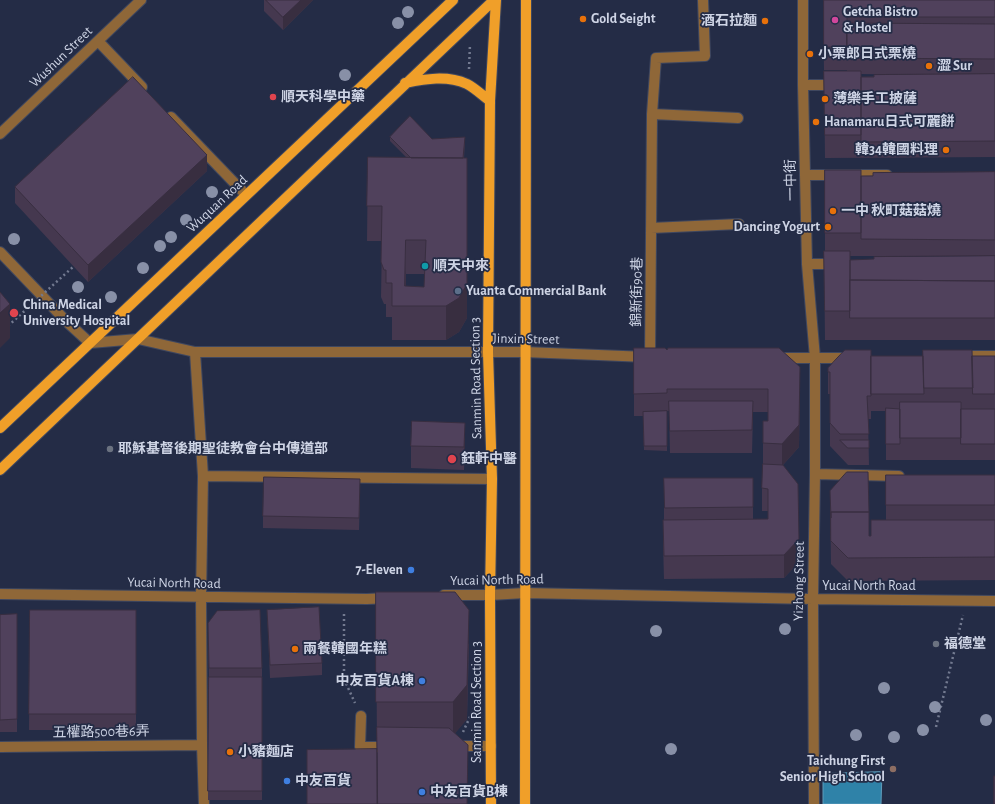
<!DOCTYPE html>
<meta charset="utf-8">
<style>
body{margin:0}
canvas{display:block;background:#242c46}
</style>
<canvas width="995" height="804"></canvas>
<script>
const c = document.querySelector('canvas').getContext('2d');
c.lineJoin = 'round';
function paint(path, color) {
  c.fillStyle = color;
  c.fill(path, 'evenodd');
}
function trace(path, color, width, dash) {
  c.strokeStyle = color;
  c.lineWidth = width;
  c.lineCap = dash ? 'butt' : 'round';
  c.setLineDash(dash || []);
  c.stroke(path);
}
function drawText(font, color, halo, rows, align = 'center') {
  c.font = font + ' "Alegreya Sans","Noto Sans TC",sans-serif';
  c.lineWidth = 3.5;
  c.setLineDash([]);
  c.textBaseline = 'middle';
  c.strokeStyle = halo;
  c.fillStyle = color;
  for (const [text, x, y, turn = 0] of rows) {
    c.save();
    c.translate(x, y);
    c.rotate((+turn || 0) * Math.PI / 180);
    c.textAlign = isNaN(turn) ? turn : align;
    if (halo) c.strokeText(text, 0, 0);
    c.fillText(text, 0, 0);
    c.restore();
  }
}
const water = new Path2D(`
 M882 772 881 804H823V774Z`);
paint(water, '#2f82a8');
trace(water, '#5f9bba', 1);
const minor = new Path2D(`
 M803 0V85L807 264 815 358V474L813 599 814 804
 M98 41 142 87
 M803 85H837
 M652 114 738 118
 M171 117 246 195
 M0 134 141 0
 M805 175H887
 M651 228 739 224
 M0 252 67 322 90 343 138 339 195 352H525L647 357
 M807 264H837
 M195 352 203 476 201 598 202 745 204 804
 M959 356H995
 M650 357 652 114 656 58 705 56 703 0
 M777 358H851
 M815 474 899 476
 M203 476 492 479
 M0 594 367 599 390 598
 M444 595H490L525 593 813 599 995 601
 M361 716 360 747H391
 M455 746H491
 M0 747 202 745`);
const major = new Path2D(`
 M405 83C425 79 447 75 467 84 475 88 483 96 490 101
 M0 428 453 0
 M0 470 494 0
 M491 804 490 595 492 479 488 352 490 101 496 0
 M525 804 526 0`);
trace(minor, '#3f475f', 12);
trace(major, '#3f475f', 12);
trace(new Path2D(`
 M469 69 470 44
 M344 614V679L355 703
 M936 727 963 615
 M463 732 475 706`), '#737a90', 2.5, [2, 3]);
trace(minor, '#8f6738', 10);
trace(major, '#f09f29', 10);
trace(new Path2D(`
 M8 326 74 266`), '#737a90', 2.5, [2, 3]);
c.fillStyle = '#8890a7';
for (const [x, y] of [
 [408,12],
 [398,23],
 [345,75],
 [212,192],
 [186,220],
 [171,237],
 [14,239],
 [160,246],
 [143,268],
 [78,287],
 [111,297],
 [785,629],
 [656,631],
 [884,688],
 [935,707],
 [986,720],
 [923,730],
 [856,735],
 [894,737],
 [671,749]
]) {
  c.beginPath();
  c.arc(x, y, 6, 0, 2 * Math.PI);
  c.fill();
}
paint(new Path2D(`
 M264 0H313L283 30 264 11Z
 M823 0H995V157L825 158 824 71H847V70H824ZM861 74 924 75 861 77Z
 M390 137 465 141 464 158 467 318 459 332 446 340H392V317H386V304H384L381 297 382 241H367L368 157 407 158 390 141ZM406 274H425L424 287 406 286Z
 M825 170 861 176 995 172V256H850V280L995 256V340H825L824 251H825Z
 M207 171 88 282 15 203V187Z
 M634 348 667 350 800 390 799 447 783 465 799 562 784 578 664 579 663 542V520H664V478H753V520L768 519V511H762V488L763 464V421H768V412H753L752 453H670L669 411H667V451L644 450 643 416H634Z
 M871 356H995V460H886V411H871V419H868L869 465H848L830 446V394H828V368Z
 M465 445 464 470 411 468V446Z
 M886 475H995V580L848 581 831 564 830 491 869 536H871L886 520Z
 M360 491 359 530 263 528V516Z
 M376 592 469 644 467 719 455 733 377 749Z
 M30 610H136V730H29Z
 M267 610 322 663V675L270 678Z
 M17 614V732H0V615Z
 M208 623 262 668V800H208L209 677Z`), '#45384f');
paint(new Path2D(`
 M301 0H313L283 30V17Z
 M207 155V171L88 282V265Z
 M467 158V318L459 332 446 340V306Z
 M406 240V274L405 306V286Z
 M10 304V338L0 348V313Z
 M800 367 799 447 782 466V444Z
 M465 423V445L464 470V447Z
 M799 539V562L784 578V555Z
 M469 610 467 719 453 736V702Z`), '#382e40');
const building = new Path2D(`
 M266 0H301L283 17Z
 M824 0H995V17H847V47H824Z
 M847 23 995 24V59L847 58Z
 M824 71H861V135H825Z
 M995 74V141L861 142V77H874V75Z
 M133 77 207 155 88 265 15 187Z
 M410 116 432 139 465 137 463 158H411L390 137Z
 M368 157 467 158V284L459 298 446 306H392V283H386V270H384L381 262 382 206H367ZM406 240H426L424 287 405 286Z
 M825 170H861V233H825Z
 M995 172V240L861 239V176H873V173Z
 M824 251H850V311H825Z
 M995 256V281L850 280V260L874 259V257Z
 M850 280 995 281V318H850Z
 M0 292 10 304 0 313Z
 M634 348H665L667 350 668 348H779L800 367 799 425 782 444 763 443V421H768V389H667V393L634 394Z
 M845 350H871V396H867L869 434H840L830 423V372H828V368Z
 M923 350H972L973 388H924Z
 M871 356H923L924 394H871Z
 M972 356H995V394H973Z
 M669 401H753L752 430 670 431Z
 M900 402H961V438H900Z
 M886 408 900 409V444H886Z
 M961 409H995V444H961Z
 M667 411V446H644L643 412Z
 M412 421 465 423 464 447 411 446Z
 M840 440H869V448H848Z
 M763 464 783 465 798 484 799 539 784 555 664 556 663 520 768 519V489L762 488Z
 M847 472H868L869 512H831V518L830 491Z
 M886 475H995V505H886Z
 M264 477 360 479 359 518 263 516Z
 M664 478H753V507L665 508Z
 M831 512H869V536H871V520H995V557L848 558 831 541Z
 M376 592H455L469 610 467 685 453 702H376Z
 M319 607 322 663 270 665 267 610Z
 M30 610H136V714H29Z
 M260 610 262 668H209L208 623 217 611Z
 M17 614V719L0 720V615Z
 M209 677H262V791H208Z
 M377 727 449 728 468 745 467 804H378Z
 M377 749V804H307V750Z
 M994 776H995V804H994Z`);
paint(building, '#50415c');
trace(building, '#382e40', 1);
for (const [x, y, r, color] of [
 [583,19,4,"#e8710a"],
 [835,20,4,"#d1479c"],
 [765,21,4,"#e8710a"],
 [810,54,4,"#e8710a"],
 [929,66,4,"#e8710a"],
 [273,97,4,"#e0444e"],
 [825,99,4,"#e8710a"],
 [816,122,4,"#e8710a"],
 [946,150,4,"#e8710a"],
 [833,211,4,"#e8710a"],
 [828,227,4,"#e8710a"],
 [425,266,4,"#0f9aa8"],
 [458,291,4,"#5c6f8a"],
 [14,313,5,"#e0444e"],
 [110,449,4,"#6b7280"],
 [452,459,5,"#e0444e"],
 [411,570,4,"#3f7fe0"],
 [936,644,4,"#6b7280"],
 [295,649,4,"#e8710a"],
 [422,681,4,"#3f7fe0"],
 [230,752,4,"#e8710a"],
 [893,769,4,"#8d6e63"],
 [287,781,4,"#3f7fe0"],
 [422,792,4,"#3f7fe0"]
]) {
  const dot = new Path2D();
  dot.arc(x, y, r, 0, 2 * Math.PI);
  c.fillStyle = color;
  c.fill(dot);
  trace(dot, '#242c46', 1.5);
}
drawText('bold 14px', '#ced4e5', '#242c46', [
 ["Getcha Bistro",843,12],
 ["& Hostel",843,28],
 ["Gold Seight",591,19],
 ["酒石拉麵",757,21,"right"],
 ["小栗郎日式栗燒",818,54],
 ["澀 Sur",937,66],
 ["順天科學中藥",281,97],
 ["薄樂手工披薩",833,99],
 ["Hanamaru日式可麗餅",824,122],
 ["韓34韓國料理",938,150,"right"],
 ["一中 秋町菇菇燒",841,211],
 ["Dancing Yogurt",820,227,"right"],
 ["順天中來",433,266],
 ["Yuanta Commercial Bank",466,291],
 ["China Medical",23,305],
 ["University Hospital",23,321],
 ["耶穌基督後期聖徒教會台中傳道部",118,449],
 ["鈺軒中醫",461,459],
 ["7-Eleven",403,570,"right"],
 ["福德堂",944,644],
 ["兩餐韓國年糕",303,649],
 ["中友百貨A棟",414,681,"right"],
 ["小豬麵店",238,752],
 ["Taichung First",885,761,"right"],
 ["Senior High School",885,777,"right"],
 ["中友百貨",295,781],
 ["中友百貨B棟",430,792]
], 'left');
drawText('14px', '#ced4e5', '#242c46', [
 ["Wushun Street",61,57,-44],
 ["一中街",791,180,-91],
 ["Wuquan Road",217,204,-43],
 ["錦新街90巷",637,292,-89],
 ["Jinxin Street",526,339,1],
 ["Sanmin Road Section 3",476,378,-91],
 ["Yucai North Road",497,580,-1],
 ["Yizhong Street",799,581,-89],
 ["Yucai North Road",174,583,1],
 ["Yucai North Road",869,586],
 ["Sanmin Road Section 3",477,702,-90],
 ["五權路500巷6弄",101,732,-1]
]);
</script>
